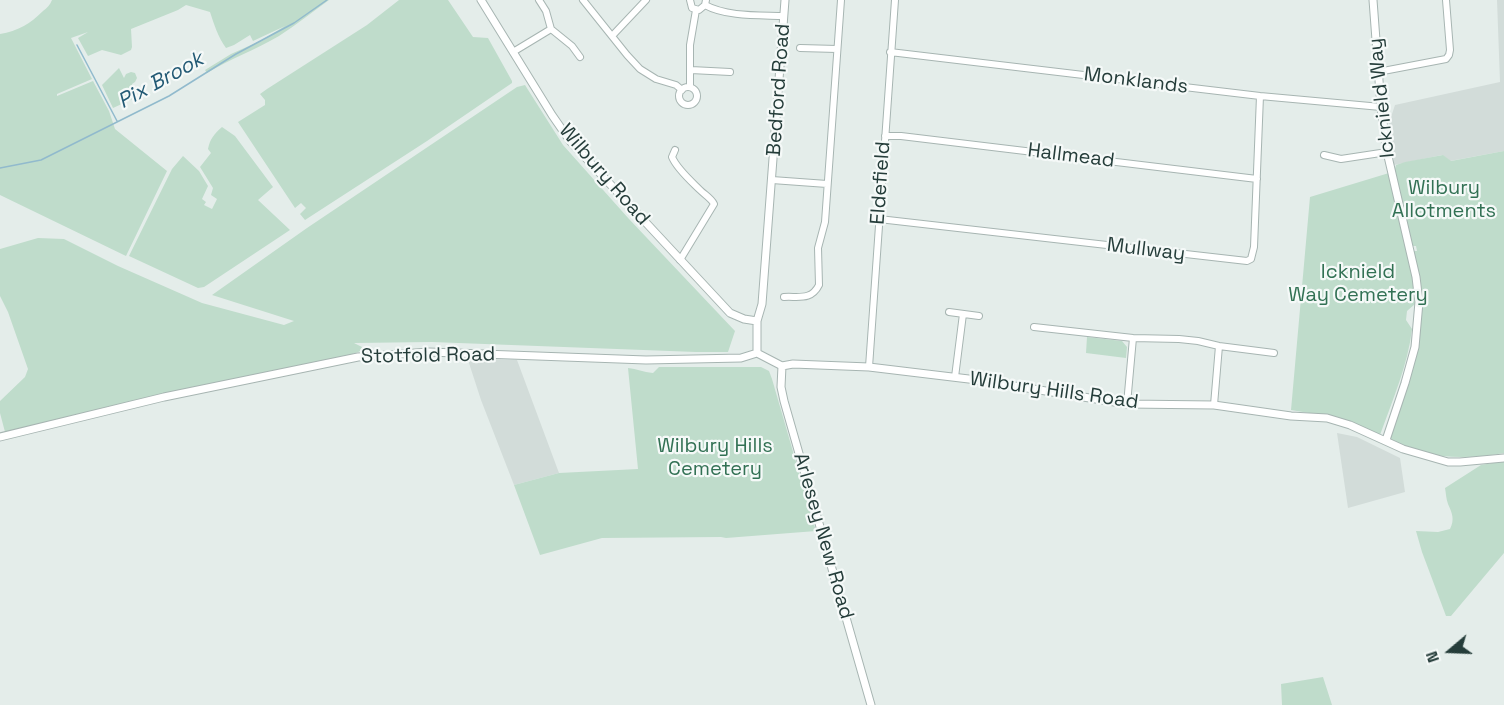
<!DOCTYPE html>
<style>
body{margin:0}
#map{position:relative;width:1504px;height:705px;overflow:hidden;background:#e4edea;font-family:"Space Grotesk",sans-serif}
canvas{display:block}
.north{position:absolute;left:1420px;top:621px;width:60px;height:60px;-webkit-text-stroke:4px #f5f9f8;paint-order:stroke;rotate:251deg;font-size:16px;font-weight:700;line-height:24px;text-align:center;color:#253d3a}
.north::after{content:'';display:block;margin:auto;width:21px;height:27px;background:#253d3a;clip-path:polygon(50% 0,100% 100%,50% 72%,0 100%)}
</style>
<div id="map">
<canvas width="1504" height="705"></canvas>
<div class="north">N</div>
</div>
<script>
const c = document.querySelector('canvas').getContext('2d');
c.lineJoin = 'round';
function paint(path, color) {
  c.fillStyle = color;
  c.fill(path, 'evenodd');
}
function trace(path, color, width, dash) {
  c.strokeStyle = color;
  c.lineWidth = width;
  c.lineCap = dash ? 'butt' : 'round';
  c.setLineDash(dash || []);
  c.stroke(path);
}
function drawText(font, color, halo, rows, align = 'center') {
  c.font = font + ' "Space Grotesk",sans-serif';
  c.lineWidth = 4.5;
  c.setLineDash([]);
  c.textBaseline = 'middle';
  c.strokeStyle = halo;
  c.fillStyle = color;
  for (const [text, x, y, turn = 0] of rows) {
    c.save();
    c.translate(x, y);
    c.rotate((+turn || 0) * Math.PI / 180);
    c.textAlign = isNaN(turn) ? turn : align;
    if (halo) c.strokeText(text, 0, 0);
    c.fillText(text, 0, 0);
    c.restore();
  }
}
paint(new Path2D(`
 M1497 0H1504V151L1450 161 1442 155 1394 165 1388 117 1392 114 1395 105 1500 82Z
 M488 359 517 360 559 473 514 485 481 400 468 360Z
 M1337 433 1357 437 1400 458 1405 492 1348 508Z`), '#d2dcd9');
paint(new Path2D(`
 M52 0H329C312 12 296 25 279 36 255 50 230 59 207 73L205 70 231 54 260 41 285 26 253 41 250 35 234 45 226 48C218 37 214 24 210 12L186 5 178 10 131 29 132 47 131 50 121 55 102 50 88 56 78 38 88 32 71 38 92 79 57 94V96L93 81 109 111 115 129 167 171 126 256 0 195V34C18 31 30 24 43 11 47 8 50 5 52 0Z
 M399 0H448L473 37 488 38 512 81V83L427 141 305 220 300 214 306 208 301 203 295 208 238 122 265 105V100L260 94 267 89 367 25Z
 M119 68 124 78 126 74 131 72 135 73 137 78 135 82 132 84 137 97 113 108 102 85Z
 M525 85 563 145 629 219 735 331 728 352H696L432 342 354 343 366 349 350 355 140 399 5 432 0 413V401L25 377 28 369 8 312 0 296V249L38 238 64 239 118 266 202 303 284 325 294 321 212 295 307 228 517 87Z
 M222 127 235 136 273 187 258 200 290 230 204 287 198 288 129 256 172 169 183 156 199 171 208 186 202 199 206 202 204 205 212 209 217 199 211 195 213 188 200 167 211 153 208 149C210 139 214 134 222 127Z
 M1504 151V453C1462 460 1426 459 1387 439L1420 316 1411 251H1417L1416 246H1410L1394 172 1396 165 1405 162 1443 155 1451 161Z
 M1389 173 1413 277 1415 304 1407 311 1406 320 1412 329C1408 365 1392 401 1380 435L1327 416 1291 410 1310 197Z
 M1087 337 1122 341 1127 347 1126 358 1086 353Z
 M659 367H761L769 371 772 379 816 531 726 538 721 537 602 538 540 555 514 485 559 473 638 469 628 368C637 369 643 372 653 373Z
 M1504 461V553L1451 616H1446L1422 552 1416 531 1438 532 1450 529C1455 519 1452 513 1448 504 1446 499 1446 493 1445 488L1481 465Z
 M1323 677 1332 705H1282L1281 684Z`), '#bfdccb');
trace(new Path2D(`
 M77 45 117 121
 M0 168 41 160 169 96 236 54 294 23 327 0`), '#91bacd', 1.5);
const minor = new Path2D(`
 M539 0 546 11 551 29 572 46 580 57
 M583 0 627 55 640 69 656 79 676 85 682 90
 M690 0 692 8 699 10 705 5 706 0
 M705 5C727 17 760 15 784 16
 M612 36 646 0
 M800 48 837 49
 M513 52 551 29
 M890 52 1260 96 1381 107
 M691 70 730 72
 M1378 72 1446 59 1449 55 1450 50 1446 0
 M690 87V45L696 10
 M679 96a9 9 0 1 1 18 0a9 9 0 1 1-18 0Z
 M885 136H901L1257 179
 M675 150 672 157C677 169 691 181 700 190 705 195 711 198 714 204L680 260
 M1324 155 1341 159 1387 152
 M772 180 827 184
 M879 219 1247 261 1251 259 1254 247 1260 96
 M784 297C798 296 811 301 819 285L818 248 825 222 841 0
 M949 312 979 316
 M1034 327 1133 338 1179 339 1198 341 1219 346 1274 353
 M869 367 895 0
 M955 377 963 314
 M1127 404 1133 338
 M1214 405 1219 346`);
const tertiary = new Path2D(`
 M481 0 552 115 570 141 730 313 744 319 757 321
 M1373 0 1381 107 1387 152 1416 277 1419 302 1415 347 1405 383 1386 440
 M757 353 782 366 793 364 869 367 977 380 1127 404 1214 405 1291 416 1327 418 1350 425 1403 449 1448 462H1460L1504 458
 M757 353V321L762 304 785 0
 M782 366 781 387 784 401 871 705
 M0 437 164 397 358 357 429 352 646 360 741 358 757 353`);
trace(minor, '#a7b5b2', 8);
trace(tertiary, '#a7b5b2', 9);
trace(minor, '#fff', 6);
trace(tertiary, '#fff', 7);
drawText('20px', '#253d3a', '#f5f9f8', [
 ["Monklands",1136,81,7],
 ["Bedford Road",779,90,-86],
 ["Icknield Way",1382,98,-96],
 ["Hallmead",1071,156,7],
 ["Wilbury Road",604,175,49],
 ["Eldefield",881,183,-86],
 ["Mullway",1146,250,7],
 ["Stotfold Road",428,356,-1],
 ["Wilbury Hills Road",1054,391,8],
 ["Arlesey New Road",823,536,74]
]);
drawText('20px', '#327154', '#f5f9f8', [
 ["Wilbury",1444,189],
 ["Allotments",1444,212],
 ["Icknield",1358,273],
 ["Way Cemetery",1358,296],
 ["Wilbury Hills",715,447],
 ["Cemetery",715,470]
]);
drawText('italic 21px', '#235a75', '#f5f9f8', [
 ["Pix Brook",161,81,-29]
]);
</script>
